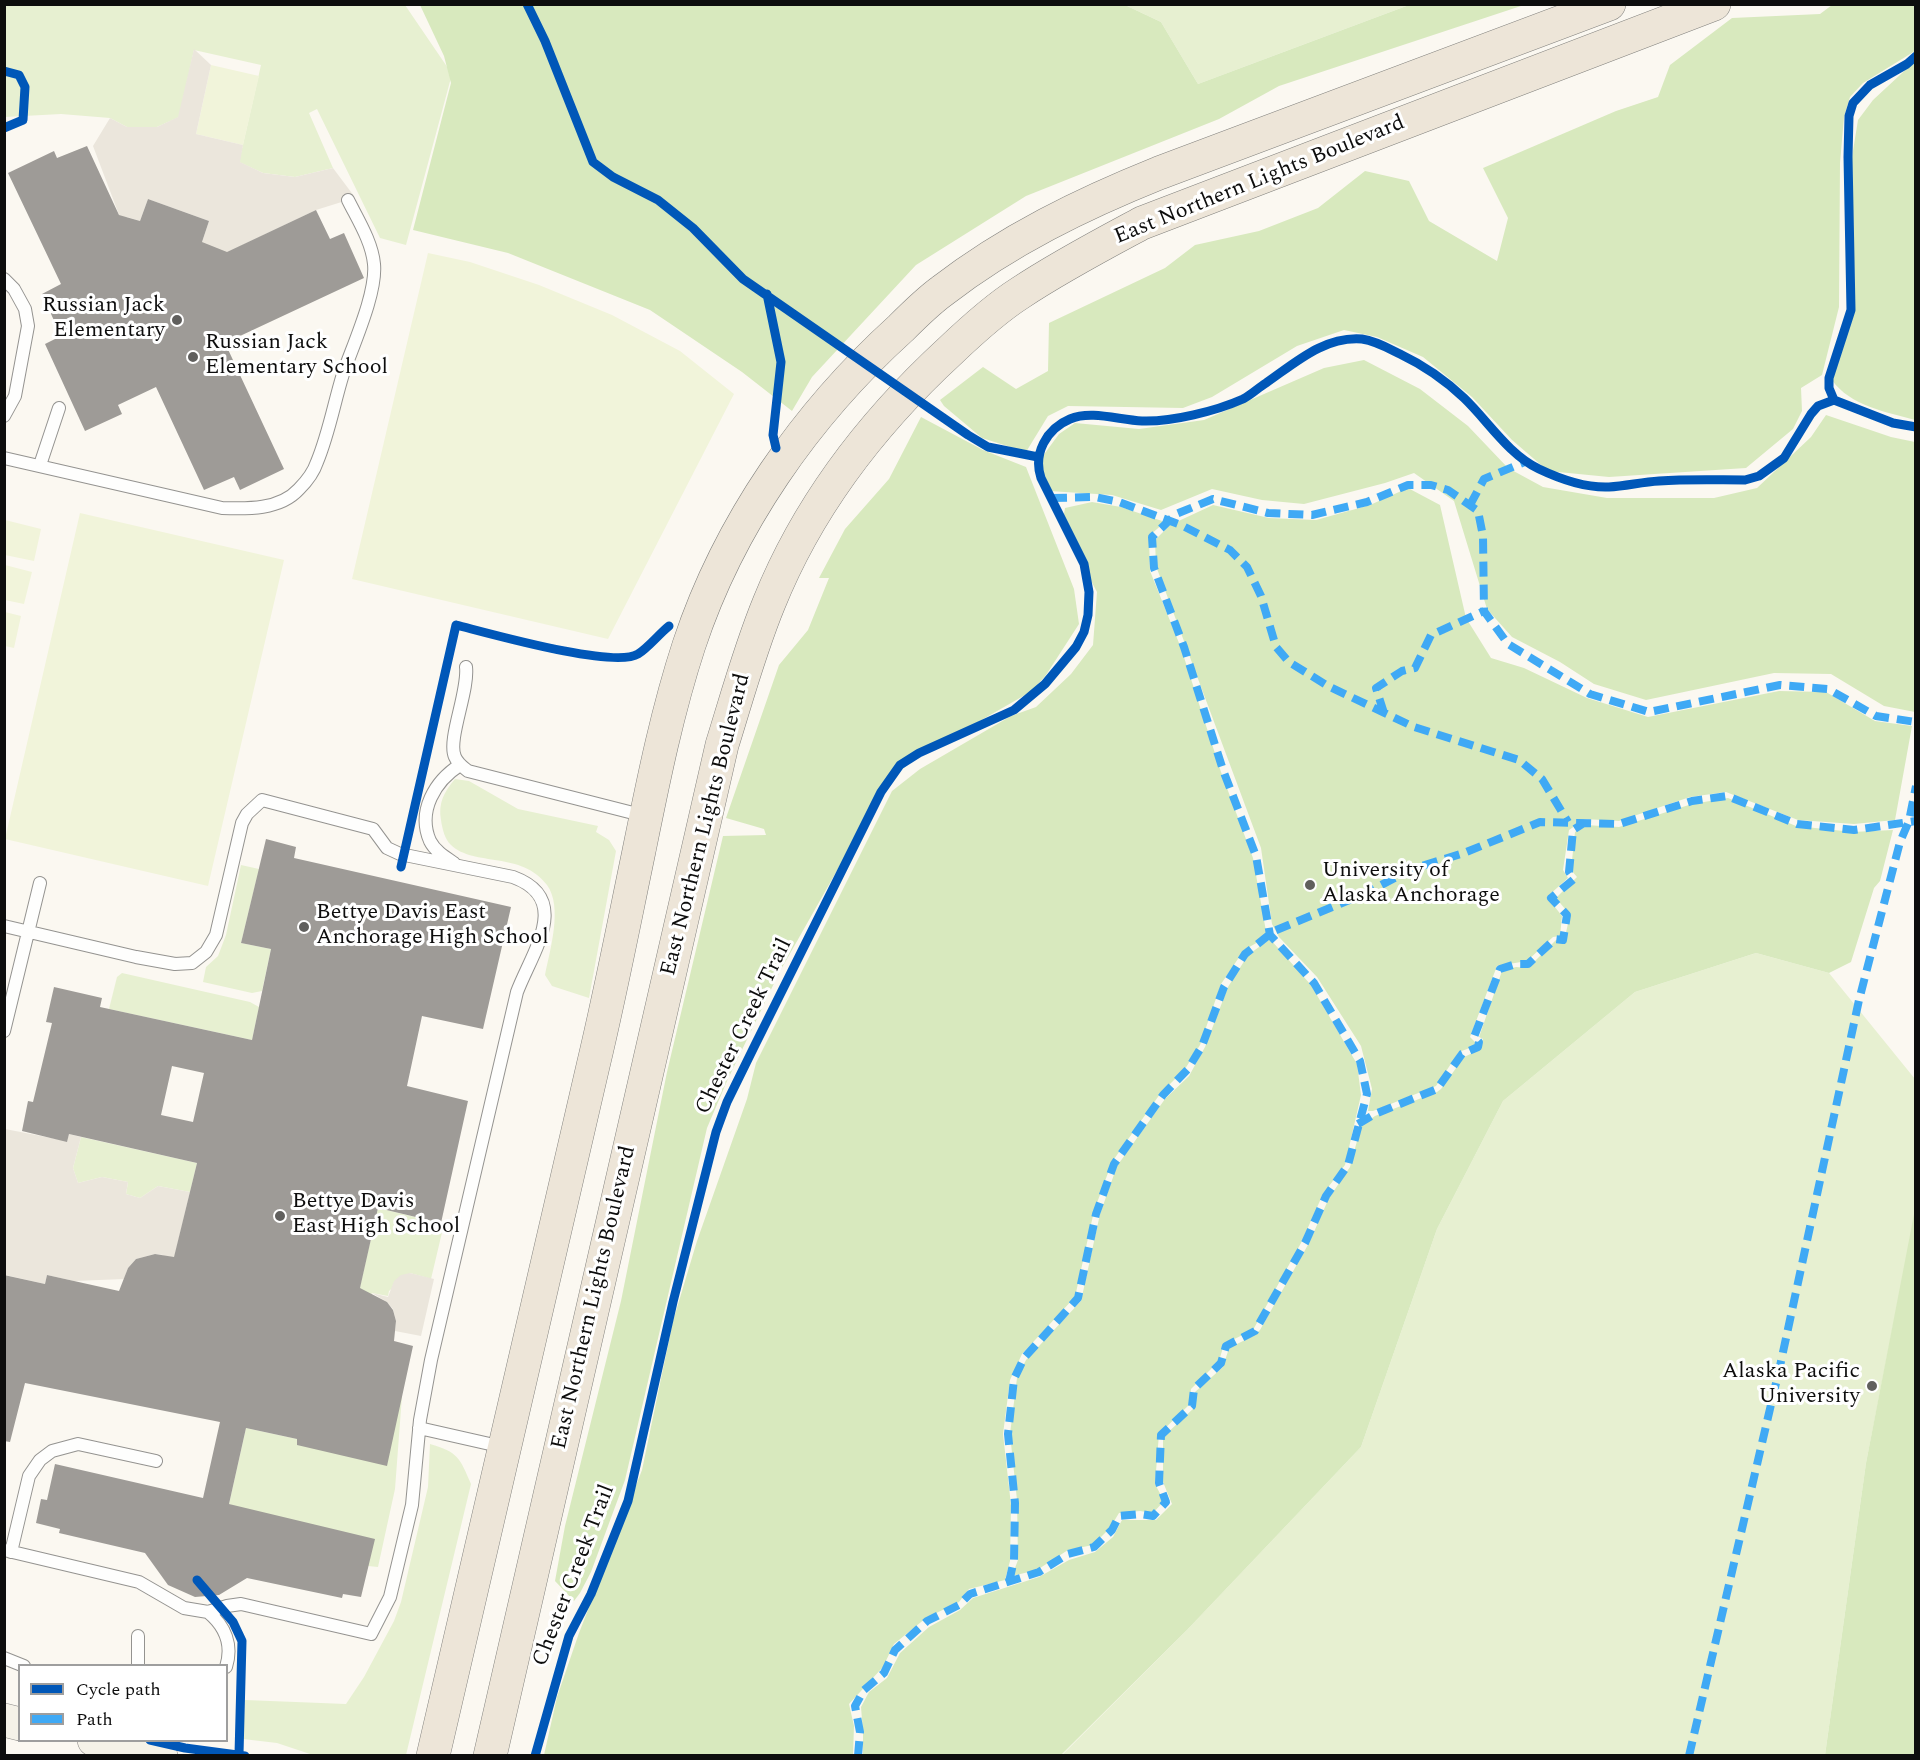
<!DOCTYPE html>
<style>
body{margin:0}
#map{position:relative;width:1920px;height:1760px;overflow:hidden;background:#fbf8f1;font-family:Spectral,serif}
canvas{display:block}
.frame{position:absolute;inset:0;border:6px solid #0d0d0d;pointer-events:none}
.legend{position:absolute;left:18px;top:1664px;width:210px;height:78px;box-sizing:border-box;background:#fff;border:2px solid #9e9e9e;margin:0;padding:8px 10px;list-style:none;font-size:18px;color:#0d0d0d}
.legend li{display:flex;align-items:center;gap:12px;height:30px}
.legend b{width:30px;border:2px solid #9e9e9e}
</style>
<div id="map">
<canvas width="1920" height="1760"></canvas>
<div class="frame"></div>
<ul class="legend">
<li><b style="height:8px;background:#0057b8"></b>Cycle path</li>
<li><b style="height:8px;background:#3fa9f5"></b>Path</li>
</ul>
</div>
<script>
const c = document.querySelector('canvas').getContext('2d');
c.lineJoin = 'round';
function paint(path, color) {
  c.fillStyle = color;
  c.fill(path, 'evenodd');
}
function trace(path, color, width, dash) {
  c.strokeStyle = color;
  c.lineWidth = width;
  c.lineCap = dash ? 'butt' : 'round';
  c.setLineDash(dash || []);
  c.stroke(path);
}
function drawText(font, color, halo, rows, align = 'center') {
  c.font = font + ' Spectral,serif';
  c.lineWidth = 6;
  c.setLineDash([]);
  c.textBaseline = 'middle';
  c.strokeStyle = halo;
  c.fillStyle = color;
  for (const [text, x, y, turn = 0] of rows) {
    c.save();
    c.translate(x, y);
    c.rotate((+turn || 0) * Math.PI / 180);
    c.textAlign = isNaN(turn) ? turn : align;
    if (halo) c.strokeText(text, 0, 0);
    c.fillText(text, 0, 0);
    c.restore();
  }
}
paint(new Path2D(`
 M5 5H405L452 74 406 245 380 238 317 109 309 113 333 168 295 177 263 173 239 162 261 65 194 50 179 117 157 127H127L110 118 61 114 5 117Z
 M1125 5H1409L1198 84 1161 22Z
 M455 779 469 781 518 809 598 826 596 832 609 840 616 851 589 998 552 986 545 975C550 950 563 907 547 885 522 851 474 867 451 845 445 840 442 828 441 820 438 803 444 792 455 779Z
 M241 865 259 869 241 943 271 949 262 991 252 993 203 982 206 967 218 956 226 935Z
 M1756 953 1829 973 1915 1079 1916 1209 1866 1463 1825 1755 1061 1756 1187 1630 1361 1447 1437 1229 1503 1101 1635 992Z
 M122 973 250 1002 259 1007 252 1040 109 1009 117 977Z
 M81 1137 197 1163 190 1192 158 1186 140 1198 126 1194 128 1182 102 1177 78 1183 73 1168Z
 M378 1208 444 1224 431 1279 410 1273 389 1291 388 1296 372 1293 368 1307 356 1304Z
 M402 1396 395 1489 378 1567 368 1566 229 1504 246 1428 297 1439V1445Z
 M430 1444C458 1452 460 1458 471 1484L406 1755H313L277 1743 243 1739 245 1700 346 1704 364 1677 394 1621 401 1602 428 1487Z`), '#e7f0d1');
paint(new Path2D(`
 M420 5H1125L1161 22 1198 84 1409 5H1524L1279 86 1219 119 1026 196 916 265 812 377 792 411 742 372 650 310 508 253 413 230 451 83 444 56Z
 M1832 5H1915V51L1863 83 1850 97 1844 117 1840 163 1839 307 1822 375 1801 388 1802 411 1793 429 1746 468 1609 477 1548 471 1512 440 1472 397 1423 357 1377 337 1344 330 1297 346 1212 397 1183 408 1068 406 1048 416 1026 452 982 438 944 406 940 400 983 367 1016 389 1048 371 1049 323 1165 268 1195 245 1259 231 1318 208 1365 171 1409 181 1429 221 1497 261 1508 218 1483 168 1616 111 1658 97 1670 65 1732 18 1820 14Z
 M1915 61V420C1887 412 1850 406 1832 380L1855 310 1852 157 1858 120 1873 100Z
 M1364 360 1420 389 1468 426 1508 468 1543 487 1607 498H1714L1757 488 1811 437 1826 415 1891 437 1915 442V712L1884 706 1831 674 1774 673 1646 700 1594 684 1560 662 1512 637 1487 609 1454 501 1414 473 1385 483 1304 504 1262 500 1212 489 1161 510 1112 495 1049 491 1037 464 1059 434 1075 423 1139 429 1204 420 1324 368Z
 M921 417 983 450 1026 467 1074 589 1079 624 1046 675 1032 691 917 757 887 782 779 973 727 1081 707 1128 625 1480 591 1572 580 1593 574 1601 555 1581 565 1526 621 1301 667 1072 723 836 766 835 764 829 726 818 779 665 808 630 829 578H819L845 529 889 479Z
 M1408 488 1440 505 1466 618 1491 658 1524 668 1587 698 1648 717 1779 691 1826 692 1875 721 1912 726 1895 820 1854 824 1798 820 1726 792 1690 797 1619 821 1585 819 1569 830 1563 870 1568 878 1547 897 1562 916 1560 936 1553 937 1527 961 1497 966 1470 1037 1476 1043 1475 1046 1459 1052 1436 1086 1373 1111H1368L1372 1089 1361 1046 1317 977 1279 937 1272 924 1261 848 1156 566 1155 540 1170 525 1213 505 1269 518 1316 520 1370 505Z
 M1092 502 1121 507 1165 522 1149 536 1150 571 1181 648 1221 772 1253 858 1267 937 1244 950 1221 984 1200 1045 1185 1069 1160 1094 1112 1162 1094 1211 1075 1297 1022 1354 1010 1380 1003 1434 1011 1505 1010 1561 1005 1580 969 1589 959 1602 926 1618 894 1644 883 1667 849 1704 854 1726 853 1755H544L557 1697 579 1633 642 1470 673 1321 697 1241 747 1099 756 1063 892 791 920 769 1011 716 1036 707 1071 674 1093 645 1097 592 1062 526 1065 508Z
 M1728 798 1796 826 1853 832 1893 830 1880 881 1874 888 1851 962 1829 973 1756 953 1635 992 1503 1101 1437 1229 1361 1447 1187 1630 1061 1755H863V1732L861 1707 869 1692 887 1678 900 1653 929 1627 960 1610 973 1598 1039 1577 1069 1560 1095 1552 1113 1537 1122 1520H1156L1172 1504 1163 1482V1437L1194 1408 1195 1392 1223 1367 1229 1348 1253 1336 1260 1330 1309 1243 1329 1198 1350 1167 1361 1126 1375 1116 1437 1092 1441 1089 1464 1057 1479 1050 1483 1039 1479 1037 1502 971 1516 967 1528 968 1556 940 1564 941 1570 915 1556 898 1577 877 1571 870 1575 832 1585 825 1619 827 1692 804Z
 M1270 939 1311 985 1357 1064 1361 1095 1345 1165 1323 1194 1301 1243 1253 1330 1224 1344 1219 1361 1191 1389 1189 1405 1159 1434 1155 1484 1164 1501 1153 1513 1140 1511 1119 1513 1110 1528 1093 1545 1068 1550 1037 1570 1012 1576 1018 1560 1017 1500 1010 1434 1017 1378 1026 1360 1081 1301 1100 1214 1117 1166 1165 1099 1189 1076 1205 1047 1228 987 1248 955Z
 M1915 1209V1755H1825L1866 1463Z`), '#d8e9be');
paint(new Path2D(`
 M211 65 259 76 243 145 196 134Z
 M428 253 470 262 539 285 612 315 680 351 734 394 608 639 352 579Z
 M80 513 284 560 208 886 5 839Z
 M5 520 41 529 34 561 5 555Z
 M5 565 32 572 24 604 5 600Z
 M5 612 21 616 14 648 5 646Z`), '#f1f4da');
paint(new Path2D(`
 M194 49 211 65 196 134 243 145 240 162 263 173 295 177 333 168 354 196 348 200 316 210 222 255 202 242 209 221 148 199 140 221 127 217 121 220 93 146 110 118 127 127H157L178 117Z
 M5 1129 67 1141 69 1134 81 1137 73 1168 78 1183 102 1177 128 1182 126 1194 140 1198 158 1186 190 1192 172 1267 163 1255 155 1254 136 1259 128 1268 124 1279 74 1281 47 1275 45 1284 5 1275Z
 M410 1273 434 1279 421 1336 395 1331 396 1321 393 1309 387 1302 372 1293 388 1297 394 1281 401 1275Z`), '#ebe6dc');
paint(new Path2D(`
 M87 146 119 215 140 221 148 199 209 221 202 242 227 252 316 210 330 239 344 233 364 278 225 343 284 469 240 490 234 477 204 490 156 387 118 405 122 414 85 431 45 344 61 336 42 294 61 284 8 173 54 151 57 158Z
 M266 839 296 847 294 858 511 907 483 1029 422 1016 407 1086 468 1101 441 1223 378 1208 360 1288 387 1302 393 1310 396 1321 394 1341 413 1346 387 1466 297 1445V1439L246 1428 229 1504 375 1539 361 1597 343 1594 342 1598 247 1578 219 1595 195 1597 168 1585 145 1553 59 1533 60 1529 36 1523 41 1499 47 1500 55 1464 203 1498 220 1422 25 1383 10 1442 4 1441V1275L45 1284 47 1275 119 1291 128 1268 136 1259 155 1254 174 1257 197 1163 69 1134 67 1142 22 1131 28 1101 33 1102 52 1023 46 1022 54 987 102 998 100 1007 252 1040 271 949 241 943ZM172 1066 204 1073 193 1122 161 1115Z`), '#9e9b97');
const lane = new Path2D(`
 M4 279 14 289 25 309 28 326 15 396 4 416
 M4 458 222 508C247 509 280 510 299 489 306 482 314 471 317 462 329 433 334 403 343 374 353 345 377 293 374 264 372 242 358 220 348 200
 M40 465 59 408
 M466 667C469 691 447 740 455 757 458 764 463 767 468 771L645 816
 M454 863C445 857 435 851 430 841 417 811 435 781 460 765
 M4 926 136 957 175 964 192 963 206 952 216 935 242 823 247 814 262 800 373 829 387 848 400 854 513 877C573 899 532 952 517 992L431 1360 420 1420 412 1505 390 1597 371 1634 241 1604 227 1606 208 1612 184 1608 139 1582 4 1550
 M4 1031 40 883
 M419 1428 503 1447
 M11 1552 29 1476 40 1460 52 1451 78 1444 156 1461
 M208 1612C225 1626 233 1645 226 1667
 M138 1636V1666
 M4 1658 24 1666`);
const secondary = new Path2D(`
 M4 1720 20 1724
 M94 1740 161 1756`);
const primary = new Path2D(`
 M433 1756C486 1526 540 1296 593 1066 610 995 624 923 639 851 653 782 667 712 689 645 729 524 806 414 901 328 914 315 927 302 942 291 1008 240 1082 204 1159 173L1609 4
 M490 1756 722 745C737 697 750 649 769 603 808 506 874 421 950 351 972 330 995 309 1020 293 1059 267 1101 245 1142 223L1714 4`);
trace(lane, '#949390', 14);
trace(secondary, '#8b8986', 34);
trace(primary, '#81807d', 34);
trace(lane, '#fefefd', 12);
trace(secondary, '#f5f2e8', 33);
trace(primary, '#ede5d8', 33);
trace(new Path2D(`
 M1052 498 1095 497 1119 502 1181 525 1230 550 1247 567 1261 596 1276 647 1289 662 1328 686 1414 727 1519 760 1542 779 1568 822
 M1470 505 1484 479 1527 461
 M1384 713 1376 688 1402 671 1415 668 1431 635 1484 611
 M1358 1124 1375 1114 1437 1089 1462 1054 1478 1047 1479 1042 1474 1037 1500 969 1516 964H1528L1555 939 1563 940 1567 915 1551 898 1574 879 1569 872 1573 830 1584 823
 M1009 1582 1014 1560 1015 1503 1008 1434 1014 1379 1024 1358 1078 1298 1096 1214 1114 1164 1163 1095 1188 1069 1202 1046 1224 987 1245 954 1274 931 1364 894 1412 869 1464 853 1540 822 1619 824 1692 801 1727 796 1797 824 1854 830 1916 821
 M858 1756 860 1732 855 1706 864 1690 884 1673 895 1650 927 1621 959 1605 970 1594 1039 1572 1068 1554 1094 1547 1112 1530 1119 1516 1141 1514 1153 1516 1166 1502 1159 1483 1161 1435 1192 1406 1194 1389 1221 1363 1226 1346 1255 1331 1305 1243 1326 1196 1348 1165 1367 1094 1360 1061 1314 983 1270 935 1256 856 1223 770 1184 647 1154 568 1152 537 1176 514 1213 499 1268 513 1312 515 1367 502 1408 485H1431L1448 490 1478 511 1483 536 1484 611 1508 644 1590 694 1649 712 1780 685 1828 689 1876 716 1916 722
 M1689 1756 1780 1366 1859 1000 1900 842 1909 821 1916 786`), '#3fa9f5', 8, [15, 8]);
trace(new Path2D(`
 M527 4 545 41 593 162 613 177 658 200 693 228 743 279 968 435 988 447 1038 457
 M4 71 19 75 25 87 23 120 4 128
 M767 294 781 362 773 435 776 448
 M1834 400 1829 388V378L1851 310 1848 157 1849 116 1853 103 1870 85 1907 64 1916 56
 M401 867 456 625C488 633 614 669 638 654 648 648 659 634 669 626
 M197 1580 233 1622 242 1641 239 1754
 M150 1740 185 1748 245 1756
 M535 1756 569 1636 591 1594 628 1501 673 1302 716 1132 727 1102 755 1045 881 792 900 765 919 753 1014 710 1045 684 1076 647 1084 632 1088 615 1089 592 1084 564 1041 478C1033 454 1046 429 1070 419 1091 410 1119 420 1142 421 1172 422 1216 411 1243 399 1251 395 1258 388 1266 383 1295 363 1324 336 1362 339 1376 341 1388 348 1400 354 1423 365 1445 380 1464 398 1488 421 1508 454 1539 469 1560 479 1586 488 1609 487 1626 486 1642 482 1659 481 1687 479 1716 480 1745 480L1759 476 1784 458 1811 414 1818 406 1834 400 1893 423 1916 427`), '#0057b8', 9);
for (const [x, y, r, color] of [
 [177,320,6,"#605f5d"],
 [193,357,6,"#605f5d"],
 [1310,885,6,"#605f5d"],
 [304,927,6,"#605f5d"],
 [280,1216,6,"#605f5d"],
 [1872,1386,6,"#605f5d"]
]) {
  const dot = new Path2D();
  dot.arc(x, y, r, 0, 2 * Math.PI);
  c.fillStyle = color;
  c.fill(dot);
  trace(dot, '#fff', 2);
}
drawText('22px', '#0d0d0d', '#fff', [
 ["East Northern Lights Boulevard",1260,181,-22],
 ["East Northern Lights Boulevard",707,825,-76],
 ["Chester Creek Trail",745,1027,-64],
 ["East Northern Lights Boulevard",595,1298,-77],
 ["Chester Creek Trail",575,1576,-69]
]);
drawText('22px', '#0d0d0d', '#fff', [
 ["Russian Jack",165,307,"right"],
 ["Elementary",165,332,"right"],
 ["Russian Jack",205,344],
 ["Elementary School",205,369],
 ["University of",1322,872],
 ["Alaska Anchorage",1322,897],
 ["Bettye Davis East",316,914],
 ["Anchorage High School",316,939],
 ["Bettye Davis",292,1203],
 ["East High School",292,1228],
 ["Alaska Pacific",1860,1373,"right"],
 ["University",1860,1398,"right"]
], 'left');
</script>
